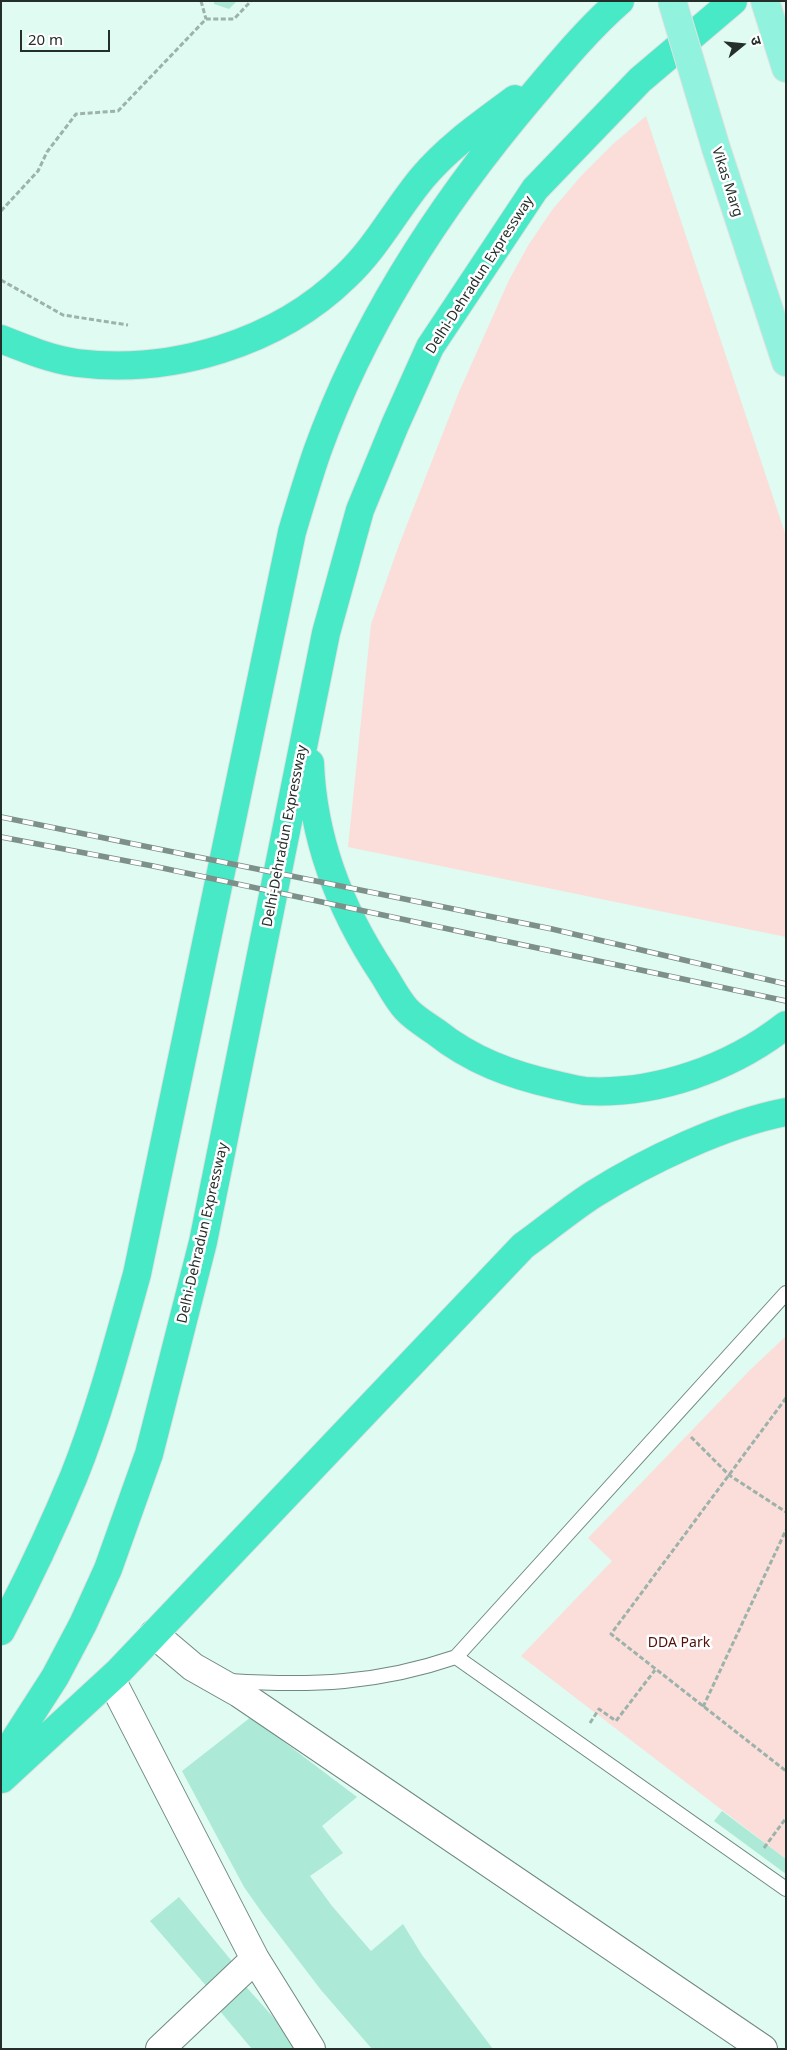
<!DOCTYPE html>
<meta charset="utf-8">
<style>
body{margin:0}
#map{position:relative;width:787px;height:2050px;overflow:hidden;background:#dffbf2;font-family:"Noto Sans","Noto Sans Devanagari",sans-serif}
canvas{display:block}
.frame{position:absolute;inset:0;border:2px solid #242e2b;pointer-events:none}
.north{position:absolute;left:717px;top:20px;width:50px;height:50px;-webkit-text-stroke:4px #fff;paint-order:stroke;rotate:73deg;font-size:14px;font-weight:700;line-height:20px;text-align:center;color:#242e2b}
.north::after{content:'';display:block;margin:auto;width:18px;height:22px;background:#242e2b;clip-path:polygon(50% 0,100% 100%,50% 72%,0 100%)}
.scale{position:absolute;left:20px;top:30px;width:90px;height:22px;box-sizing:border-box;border:2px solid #242e2b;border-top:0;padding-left:6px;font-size:15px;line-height:18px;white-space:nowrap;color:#242e2b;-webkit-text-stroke:4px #fff;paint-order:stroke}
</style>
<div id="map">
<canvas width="787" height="2050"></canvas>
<div class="frame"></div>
<div class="north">उ</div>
<div class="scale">20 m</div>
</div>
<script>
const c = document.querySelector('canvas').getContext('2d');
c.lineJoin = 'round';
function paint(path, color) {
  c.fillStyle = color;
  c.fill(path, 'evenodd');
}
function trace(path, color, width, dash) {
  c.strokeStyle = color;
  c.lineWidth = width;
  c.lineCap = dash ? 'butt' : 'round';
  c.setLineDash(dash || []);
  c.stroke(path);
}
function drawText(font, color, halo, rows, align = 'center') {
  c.font = font + ' "Noto Sans",sans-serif';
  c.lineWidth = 5;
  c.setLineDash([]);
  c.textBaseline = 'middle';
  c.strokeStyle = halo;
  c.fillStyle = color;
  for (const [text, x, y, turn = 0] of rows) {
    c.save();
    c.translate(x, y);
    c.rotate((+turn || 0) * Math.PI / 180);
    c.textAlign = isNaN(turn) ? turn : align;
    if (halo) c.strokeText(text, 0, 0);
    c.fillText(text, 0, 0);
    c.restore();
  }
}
paint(new Path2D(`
 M646 116 786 536V937L348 847 371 624 399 545 459 392 509 280 529 244 552 210 581 176 613 144Z
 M786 1336V1859L521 1656 612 1561 588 1538 750 1370Z`), '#fbded9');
paint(new Path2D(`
 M214 1H237L229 9 214 4Z
 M251 1717 357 1797 322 1826 343 1853 310 1876 332 1906 371 1951 403 1924 422 1955 493 2049H372L321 1990 263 1914 244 1887 182 1771Z
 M722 1811 786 1859V1874L714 1821Z
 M179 1897 235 1965 208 1988 150 1921Z
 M241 1981 298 2045 294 2049H252L214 2004Z`), '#ade9d7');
const lane = new Path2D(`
 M456 1657 786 1889
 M230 1681C312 1686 377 1684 456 1657L786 1293`);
const street = new Path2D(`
 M154 1634 193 1667 239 1693 763 2049
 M111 1679 255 1959 311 2049
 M160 2049 255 1959`);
const primary = new Path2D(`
 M765 1 786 68
 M716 148 786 362`);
const highway = new Path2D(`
 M1 339C26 349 50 359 77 363 171 375 278 343 346 276 377 247 396 209 423 177 449 146 483 123 515 99
 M310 763C313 839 341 911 383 974 390 985 397 999 406 1009 414 1018 426 1025 436 1032 471 1060 511 1075 556 1085 565 1087 576 1090 585 1091 656 1095 731 1068 786 1025
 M1 1631C28 1580 52 1529 74 1476 100 1411 118 1342 137 1274L292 532C300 505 308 478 317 452 364 321 443 201 533 95 560 63 588 29 620 1
 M1 1761 55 1677 83 1624 108 1569 149 1454 203 1242 326 633 360 510 395 425 430 347 535 189 640 80 733 1
 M2 1779 119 1671 523 1246C547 1229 569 1210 594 1194 647 1161 724 1124 786 1112`);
trace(lane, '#708981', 16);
trace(street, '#708981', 30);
trace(primary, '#e0e2e1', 30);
trace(highway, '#e0e2e1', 30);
trace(new Path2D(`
 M201 1 206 19
 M1 211 38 171 47 152 76 114 118 111 206 19H234L251 1
 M1 280 63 315 128 325
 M786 1398 611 1634 786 1771
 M691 1437 729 1475 786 1512
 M703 1707 786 1530
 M590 1723 599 1709 616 1721 655 1670
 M764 1848 786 1818`), '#9cb2ab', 3, [5, 2.5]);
trace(lane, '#fff', 14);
trace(street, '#fff', 28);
trace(primary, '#91f2dd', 28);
trace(highway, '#48e9c6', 28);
const rail = new Path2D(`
 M1 817 552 929 786 984
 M1 837 153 866 786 1001`);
trace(rail, '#7d908a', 5.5);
trace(rail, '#fff', 4, [11]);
const primaryBridge = new Path2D(`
 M672 1 716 148`);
trace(primaryBridge, '#e0e2e1', 30, []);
trace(primaryBridge, '#91f2dd', 28);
drawText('14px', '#242e2b', '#fff', [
 ["Vikas Marg",727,182,72],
 ["Delhi-Dehradun Expressway",480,275,-57],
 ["Delhi-Dehradun Expressway",285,836,-79],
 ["Delhi-Dehradun Expressway",203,1233,-77]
]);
drawText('14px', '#511109', '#fff', [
 ["DDA Park",679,1643]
]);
</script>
